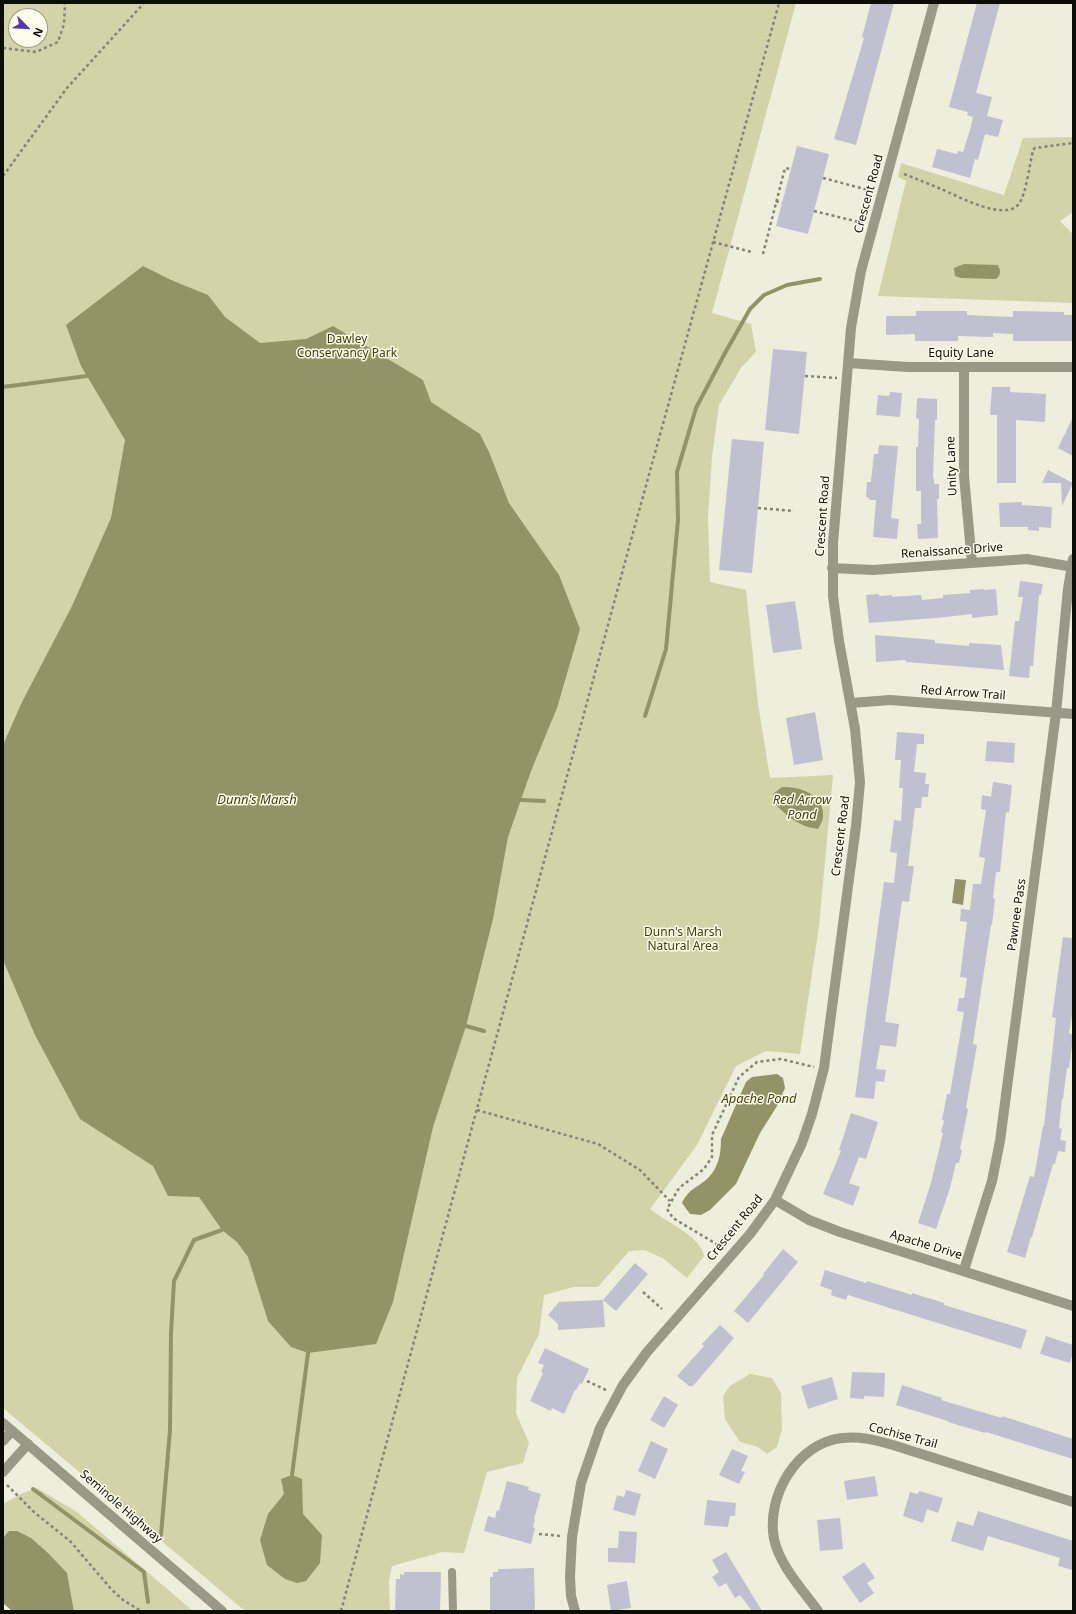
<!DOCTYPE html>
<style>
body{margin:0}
#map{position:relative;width:1076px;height:1614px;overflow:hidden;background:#eeeedc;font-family:"Noto Sans",sans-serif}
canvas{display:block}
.frame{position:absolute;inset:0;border:4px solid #0d0d07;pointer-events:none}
.north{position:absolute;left:8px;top:8px;width:40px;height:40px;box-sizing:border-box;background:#fbfcea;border:1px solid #9c9c8f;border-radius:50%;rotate:114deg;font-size:11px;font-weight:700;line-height:16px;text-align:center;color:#0d0d07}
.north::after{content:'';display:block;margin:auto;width:14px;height:18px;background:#5938b0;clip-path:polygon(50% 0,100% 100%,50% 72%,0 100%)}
</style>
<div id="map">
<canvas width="1076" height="1614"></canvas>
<div class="frame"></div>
<div class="north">N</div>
</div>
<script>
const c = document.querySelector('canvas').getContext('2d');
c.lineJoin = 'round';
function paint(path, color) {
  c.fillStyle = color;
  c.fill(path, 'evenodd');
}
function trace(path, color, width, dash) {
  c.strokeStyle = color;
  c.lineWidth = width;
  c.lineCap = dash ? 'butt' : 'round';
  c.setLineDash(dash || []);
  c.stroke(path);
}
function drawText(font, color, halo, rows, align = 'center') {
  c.font = font + ' "Noto Sans",sans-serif';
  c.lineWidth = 3;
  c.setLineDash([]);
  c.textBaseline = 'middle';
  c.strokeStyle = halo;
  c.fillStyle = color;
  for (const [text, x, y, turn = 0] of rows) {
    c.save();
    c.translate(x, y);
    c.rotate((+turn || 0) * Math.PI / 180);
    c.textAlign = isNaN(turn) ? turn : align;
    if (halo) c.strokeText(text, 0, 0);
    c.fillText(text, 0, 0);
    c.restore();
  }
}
paint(new Path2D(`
 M3 3H796L712 313 751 324 756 352 741 368 719 405 712 457 708 517 710 582 746 590 758 704 770 778 833 775 819 926 800 1054 766 1051 736 1066 697 1145 650 1209C664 1221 701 1236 704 1256L687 1278 664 1259 645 1250 629 1251 598 1287H573L544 1295 539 1334 517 1378 516 1413 529 1443 523 1463 487 1472 464 1553 442 1552 392 1566 389 1582 390 1611H245L3 1408ZM16 16H40V40H16Z
 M1073 137V212L1060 221 1073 234V303L878 296 906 181 898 177 901 163 1004 195 1023 138Z
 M750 1374 772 1378 781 1393 782 1429 777 1447 767 1454 758 1447 740 1442 725 1419 723 1396 730 1386Z
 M37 1488 77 1512 193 1611H74L67 1573 3 1538V1504L23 1493Z`), '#d3d3a9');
paint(new Path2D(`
 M964 264 998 265C1001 271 1001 275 996 279L961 278 955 276 954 268Z
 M143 266 171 280 208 295 225 317 260 343 306 339 333 326 423 380 431 402 480 434 489 452 509 503 559 575 580 629 557 708 531 771 508 837 493 919 466 1026 433 1127 393 1302 376 1344 308 1353 291 1347 268 1321 248 1257 237 1242 222 1230 199 1197 168 1196 153 1166 80 1119 35 1035 3 960V745L22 702 72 606 111 518 125 440 81 366 66 325Z
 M782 787C800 786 825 795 823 817 823 821 820 825 818 829 799 827 787 816 774 803L773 794Z
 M955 879 966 880 963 905 952 903Z
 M777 1074 783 1078 785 1088 777 1106 760 1133 736 1184 710 1210 701 1215 690 1214 682 1203C689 1188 698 1188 709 1177 719 1166 721 1153 721 1139L746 1082 752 1077Z
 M292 1475 302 1479 303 1514 322 1535 320 1563 306 1581 297 1583 285 1579 267 1565 260 1540 268 1514 284 1494 281 1479Z
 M9 1531H17L31 1538 48 1553 67 1573 74 1611H12L3 1603V1538Z`), '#939368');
trace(new Path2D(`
 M3 387 87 376
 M645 716 666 649 678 520 677 472 696 408 725 353 750 309 764 295 787 285 820 279
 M521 800 544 801
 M466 1026 484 1031
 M292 1475 308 1353
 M33 1489 144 1572 148 1602
 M161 1535 170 1430 171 1333 174 1281 194 1240 222 1230`), '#939368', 4);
paint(new Path2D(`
 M871 3H894L856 145 834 139 864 38 862 37Z
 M977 3H1000L976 93 992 97 987 116 1003 120 998 137 985 134 978 160 975 159 970 178 932 167 937 149 957 154 958 151 963 152 970 130 973 117 967 115 968 112 949 107Z
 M797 146 829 154 808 234 776 226Z
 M916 311H967V315L1013 317V311L1064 312V315H1073V341H1013V334L993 333V337L958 336V341H915V334L886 335V316H916Z
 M773 349 807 352 799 434 765 430Z
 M992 387H1010V392L1046 394 1045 422 1016 420V483H997V415H990Z
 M890 392 902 393 900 417 876 415 878 395 889 396Z
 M917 398 937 399V420H935L933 478 934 479V484H939V499H937L938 538 918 539 917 524H921V491H916V447H918L919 419 916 418Z
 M1073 417V456L1058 448Z
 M732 439 764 442 752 573 719 570Z
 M879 445 898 446 891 518 899 519 897 539 873 537 876 500H869V498L866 497 867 482H871V480L874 454H878Z
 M1048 470 1073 483 1062 506 1061 483H1042Z
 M1022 502V505L1052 507 1051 528 1039 527V531L1028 530V527H1000L999 503Z
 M1020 581 1043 584 1041 595H1039L1033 666H1030L1029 678 1009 676 1015 621H1019L1023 597H1018Z
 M984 589V590L996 589 998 615 972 618V614L936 618 869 623 866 595 879 594V596L892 595V597L921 595 922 600 943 598V595L970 593V590Z
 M795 601 802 649 773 653 766 605Z
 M875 635 935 640V643L969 646V643L1001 645 1004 670 906 662V660L876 662Z
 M815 712 823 760 794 765 786 718Z
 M897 732 924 734V744H917L914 772 926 773 925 784H929L928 797H922L921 808H915L908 866H914L909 902 902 901 885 1022 899 1024 896 1047 880 1045 876 1069 886 1070 884 1082 876 1081 874 1099 855 1097 884 882 894 883 897 853 890 852 894 820 901 821 903 788H899L901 760H895Z
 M987 741 1015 743 1014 763 985 761Z
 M993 782 1012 785 1009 813 1006 812 1000 872H996L993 898 995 899 992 925H991L973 1044 977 1045 966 1108 968 1109 960 1149 962 1150 959 1163H956L950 1188 936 1229 918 1223 931 1183 943 1133 941 1132 944 1121 942 1120 947 1094H950L964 1012 957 1011 959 998H964L967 978 960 977 967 922 960 921 961 909 970 910 973 884H981L985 858 979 857 986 810 981 809 982 795 991 797Z
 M1063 937 1073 938V1009L1069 1034H1073V1039L1069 1068H1067L1063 1099H1062L1059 1128 1062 1129 1060 1140 1066 1141 1065 1152 1058 1151 1055 1164H1053L1032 1237H1031L1025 1258 1007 1252 1030 1176 1034 1177 1043 1126H1044L1056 1018 1052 1017Z
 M851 1113 878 1122 866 1159 859 1157 849 1183 860 1187 853 1206 823 1194 841 1151 839 1150Z
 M783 1249 798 1262 748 1323 734 1311 764 1275 763 1274Z
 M635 1263 648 1274 616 1311 603 1300 605 1327 558 1330V1324L548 1315 559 1302 603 1300Z
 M825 1270 866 1283 867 1281 912 1295V1293L944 1303V1305L1027 1330 1021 1349 848 1295 846 1300 831 1295 832 1290 820 1286Z
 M720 1325 734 1338 693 1386H689L677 1376 704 1346 702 1344Z
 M1046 1336 1073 1345V1352L1070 1363 1040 1354Z
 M545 1348 589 1369 582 1384 580 1383 576 1390H575L564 1414 552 1408 551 1411 530 1401 543 1373 541 1372 544 1365 538 1363Z
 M852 1372 885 1373 884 1397 864 1396V1399L850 1398Z
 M832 1377 838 1399 808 1409 801 1386Z
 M902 1385 942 1398 941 1400 1002 1418V1416L1073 1439V1459L986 1432 985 1433 948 1422V1421L896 1405Z
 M664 1396 678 1405 664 1428 650 1420Z
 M651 1441 668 1449 655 1479 638 1471Z
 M732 1449 748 1456 741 1471 745 1472 739 1484 719 1475Z
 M875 1476 878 1496 847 1500 844 1481Z
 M507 1481 529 1487 528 1490 541 1494 534 1519H535L533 1527 535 1528 531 1544 484 1531 488 1516 495 1518 497 1510 499 1511Z
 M626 1490 641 1494 635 1516 613 1510 617 1495 624 1497Z
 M919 1491 943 1498 938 1513 927 1509 923 1523 903 1516 910 1492 918 1494Z
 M707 1500 736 1503 735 1516H730L728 1527 704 1525Z
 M978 1511 1073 1541V1570L1058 1566 1060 1558 988 1536 983 1551 951 1541 957 1521 973 1526Z
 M840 1518 843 1549 820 1551 817 1520Z
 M619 1531 637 1532 635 1563 608 1562V1548H618Z
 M726 1552 762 1611H752L740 1595 735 1598 726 1583 719 1587 712 1577 719 1572 712 1560Z
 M864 1562 875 1578 867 1583 874 1593 860 1603 842 1577Z
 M534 1568 535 1611H490V1577H493V1572H498V1569Z
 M404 1572H441L440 1611H395L396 1579H400V1574L404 1575Z
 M627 1581 631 1608 611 1611 607 1585Z`), '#c1c0d1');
trace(new Path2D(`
 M3 48 36 52 58 42 64 24 65 3
 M904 174C917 179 929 184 941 189 958 196 1004 222 1019 204 1026 194 1030 163 1033 150L1035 148 1073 143
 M3 176 67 88 144 3
 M823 178 872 191
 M776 201 782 203
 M814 211 863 223
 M713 242 752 252
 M763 254 785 168 791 169
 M805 376 837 378
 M758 508 794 511
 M477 1110 598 1144 640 1170 670 1201
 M723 1248 673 1218 667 1209 679 1188 704 1169 712 1157V1135L739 1077 757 1062 781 1059 814 1067
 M643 1292 662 1309
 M587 1381 608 1391
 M7 1485 35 1513 70 1541 112 1590 123 1600 141 1611
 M539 1534 561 1536
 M341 1611 631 540 779 3`), '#838377', 2.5, [3, 3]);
trace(new Path2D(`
 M452 1572 453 1611`), '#989986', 8);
trace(new Path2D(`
 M848 363 908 367H1073
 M964 367V476L972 563
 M832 568 873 570 1027 559 1073 567
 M851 703 890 700 1073 714
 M775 1200 809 1220 840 1232 1073 1306
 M964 1270 992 1181 1000 1141 1056 713 1068 589 1073 559
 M3 1441 12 1431
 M3 1472 28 1444
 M575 1611 571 1596 570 1577 572 1537 581 1483 600 1428 623 1385 647 1352 750 1234 775 1200 802 1143 812 1114 824 1068 856 826 860 782 855 729 839 641 833 596V543L851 328 861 271 934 3
 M818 1611C802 1589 780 1566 774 1539 766 1496 797 1443 842 1438 860 1436 876 1440 893 1445L1073 1502`), '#989986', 10);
trace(new Path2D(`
 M3 1423 222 1611`), '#989986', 10);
drawText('12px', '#0d0d07', '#fbfcea', [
 ["Crescent Road",869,194,-75],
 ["Equity Lane",961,354],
 ["Unity Lane",952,466,-92],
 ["Crescent Road",823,516,-86],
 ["Renaissance Drive",952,551,-4],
 ["Red Arrow Trail",963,693,4],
 ["Crescent Road",841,836,-83],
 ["Pawnee Pass",1017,915,-82],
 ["Crescent Road",735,1228,-51],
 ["Apache Drive",926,1245,17],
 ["Cochise Trail",903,1436,15],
 ["Seminole Highway",121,1507,41]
]);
drawText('12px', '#3f3e06', '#fbfcea', [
 ["Dawley",347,340],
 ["Conservancy Park",347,354],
 ["Dunn's Marsh",683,933],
 ["Natural Area",683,947]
]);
drawText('italic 13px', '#46440e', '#fbfcea', [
 ["Dunn's Marsh",257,800],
 ["Red Arrow",802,800],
 ["Pond",802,815],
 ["Apache Pond",759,1099]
]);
</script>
